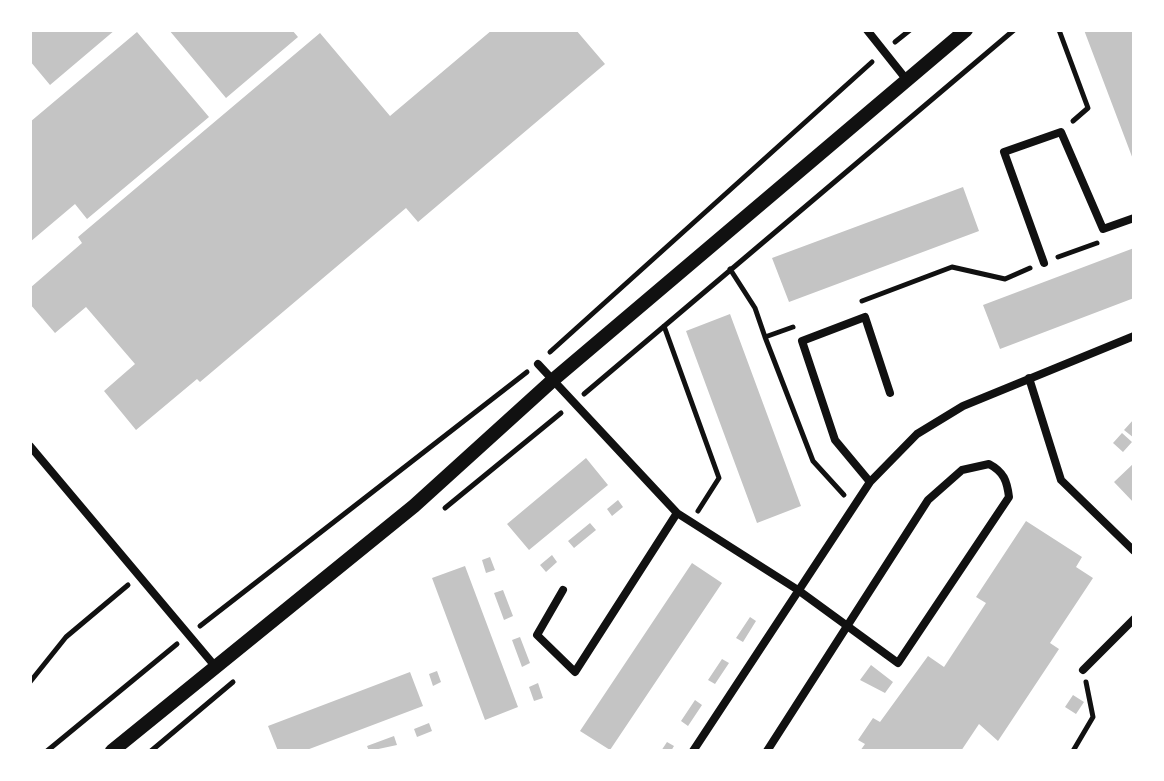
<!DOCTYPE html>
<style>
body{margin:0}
#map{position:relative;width:1164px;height:781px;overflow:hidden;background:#fff;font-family:Jost,sans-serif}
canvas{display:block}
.frame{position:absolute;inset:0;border:32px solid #fff;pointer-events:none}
</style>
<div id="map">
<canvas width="1164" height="781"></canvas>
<div class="frame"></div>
</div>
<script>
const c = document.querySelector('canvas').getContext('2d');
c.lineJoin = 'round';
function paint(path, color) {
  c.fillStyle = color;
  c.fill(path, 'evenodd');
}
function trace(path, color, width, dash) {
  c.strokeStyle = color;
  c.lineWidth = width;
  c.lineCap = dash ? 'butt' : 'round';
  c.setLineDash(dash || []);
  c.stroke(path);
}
paint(new Path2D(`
 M30 30H115L50 85 30 61Z
 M169 30H292L298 37 226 98Z
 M492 30H576L605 64 418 222 406 208 200 382 197 379 136 430 104 391 135 364 86 307 55 333 30 304V288L82 243 78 237 320 33 390 116Z
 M1084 30H1134V162Z
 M137 32 209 117 87 219 75 204 30 242V122Z
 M963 187 979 231 789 302 772 258Z
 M1134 248V298L1000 349 983 305Z
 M730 314 801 506 757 523 686 331Z
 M1134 419V438L1124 430Z
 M1122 433 1132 442 1123 452 1113 443Z
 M586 458 608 485 529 550 507 524Z
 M1134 463V503L1114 482Z
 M618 500 623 507 612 516 607 509Z
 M1026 521 1082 557 1076 567 1093 578 1050 643 1059 649 998 741 979 724 961 751H860L865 744 858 740 873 718 880 722 928 656 944 667 986 603 976 597Z
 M590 523 596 530 574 548 568 541Z
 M552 555 557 562 546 572 540 565Z
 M490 557 495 570 486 573 482 560Z
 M692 563 722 583 610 750 580 731Z
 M465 566 518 707 485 720 432 578Z
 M503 590 513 616 504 620 494 593Z
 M750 617 756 621 743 642 736 638Z
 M520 637 530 663 522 667 512 640Z
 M722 659 729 663 715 684 708 680Z
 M871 665 893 682 885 693 860 680Z
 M437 671 441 682 433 686 429 674Z
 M410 672 423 706 304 751H278L268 726Z
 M538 683 543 698 534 701 529 687Z
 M1073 695 1084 702 1076 714 1065 707Z
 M695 700 702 705 688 726 681 721Z
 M429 723 432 731 417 737 414 729Z
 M394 736 397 745 369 751 367 746Z
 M667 742 674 746 671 751H661Z`), '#c4c4c4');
trace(new Path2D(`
 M1059 30 1088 108 1073 121
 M895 42 910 30
 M1058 257 1097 243
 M730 269 755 308 765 337 793 327
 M862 301 952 267 1005 279 1030 268
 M664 326 719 478 698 511
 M765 337 813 461 844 495
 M550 352 872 62
 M584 394 1014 30
 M445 508 561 413
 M200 626 527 372
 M30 682 66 637 128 585
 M47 751 177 644
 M151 751 233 682
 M1073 751 1093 717 1086 682`), '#111', 5);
trace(new Path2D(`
 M867 30 906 79
 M1044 263 1004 152 1061 132 1103 229 1134 218
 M538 364 677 513 798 590 898 663 1009 497C1007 481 1004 472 989 464L962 470 928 500 767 751
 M1029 378 1061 480 1134 551
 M30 446 214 665
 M870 482 835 440 802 341 865 317 890 393
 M563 590 537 635 575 672 677 513
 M1083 670 1134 619
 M693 751 870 482 917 434 963 406 1134 336`), '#111', 8);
trace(new Path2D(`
 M112 751 414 506 553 380 966 30`), '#111', 14);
</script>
